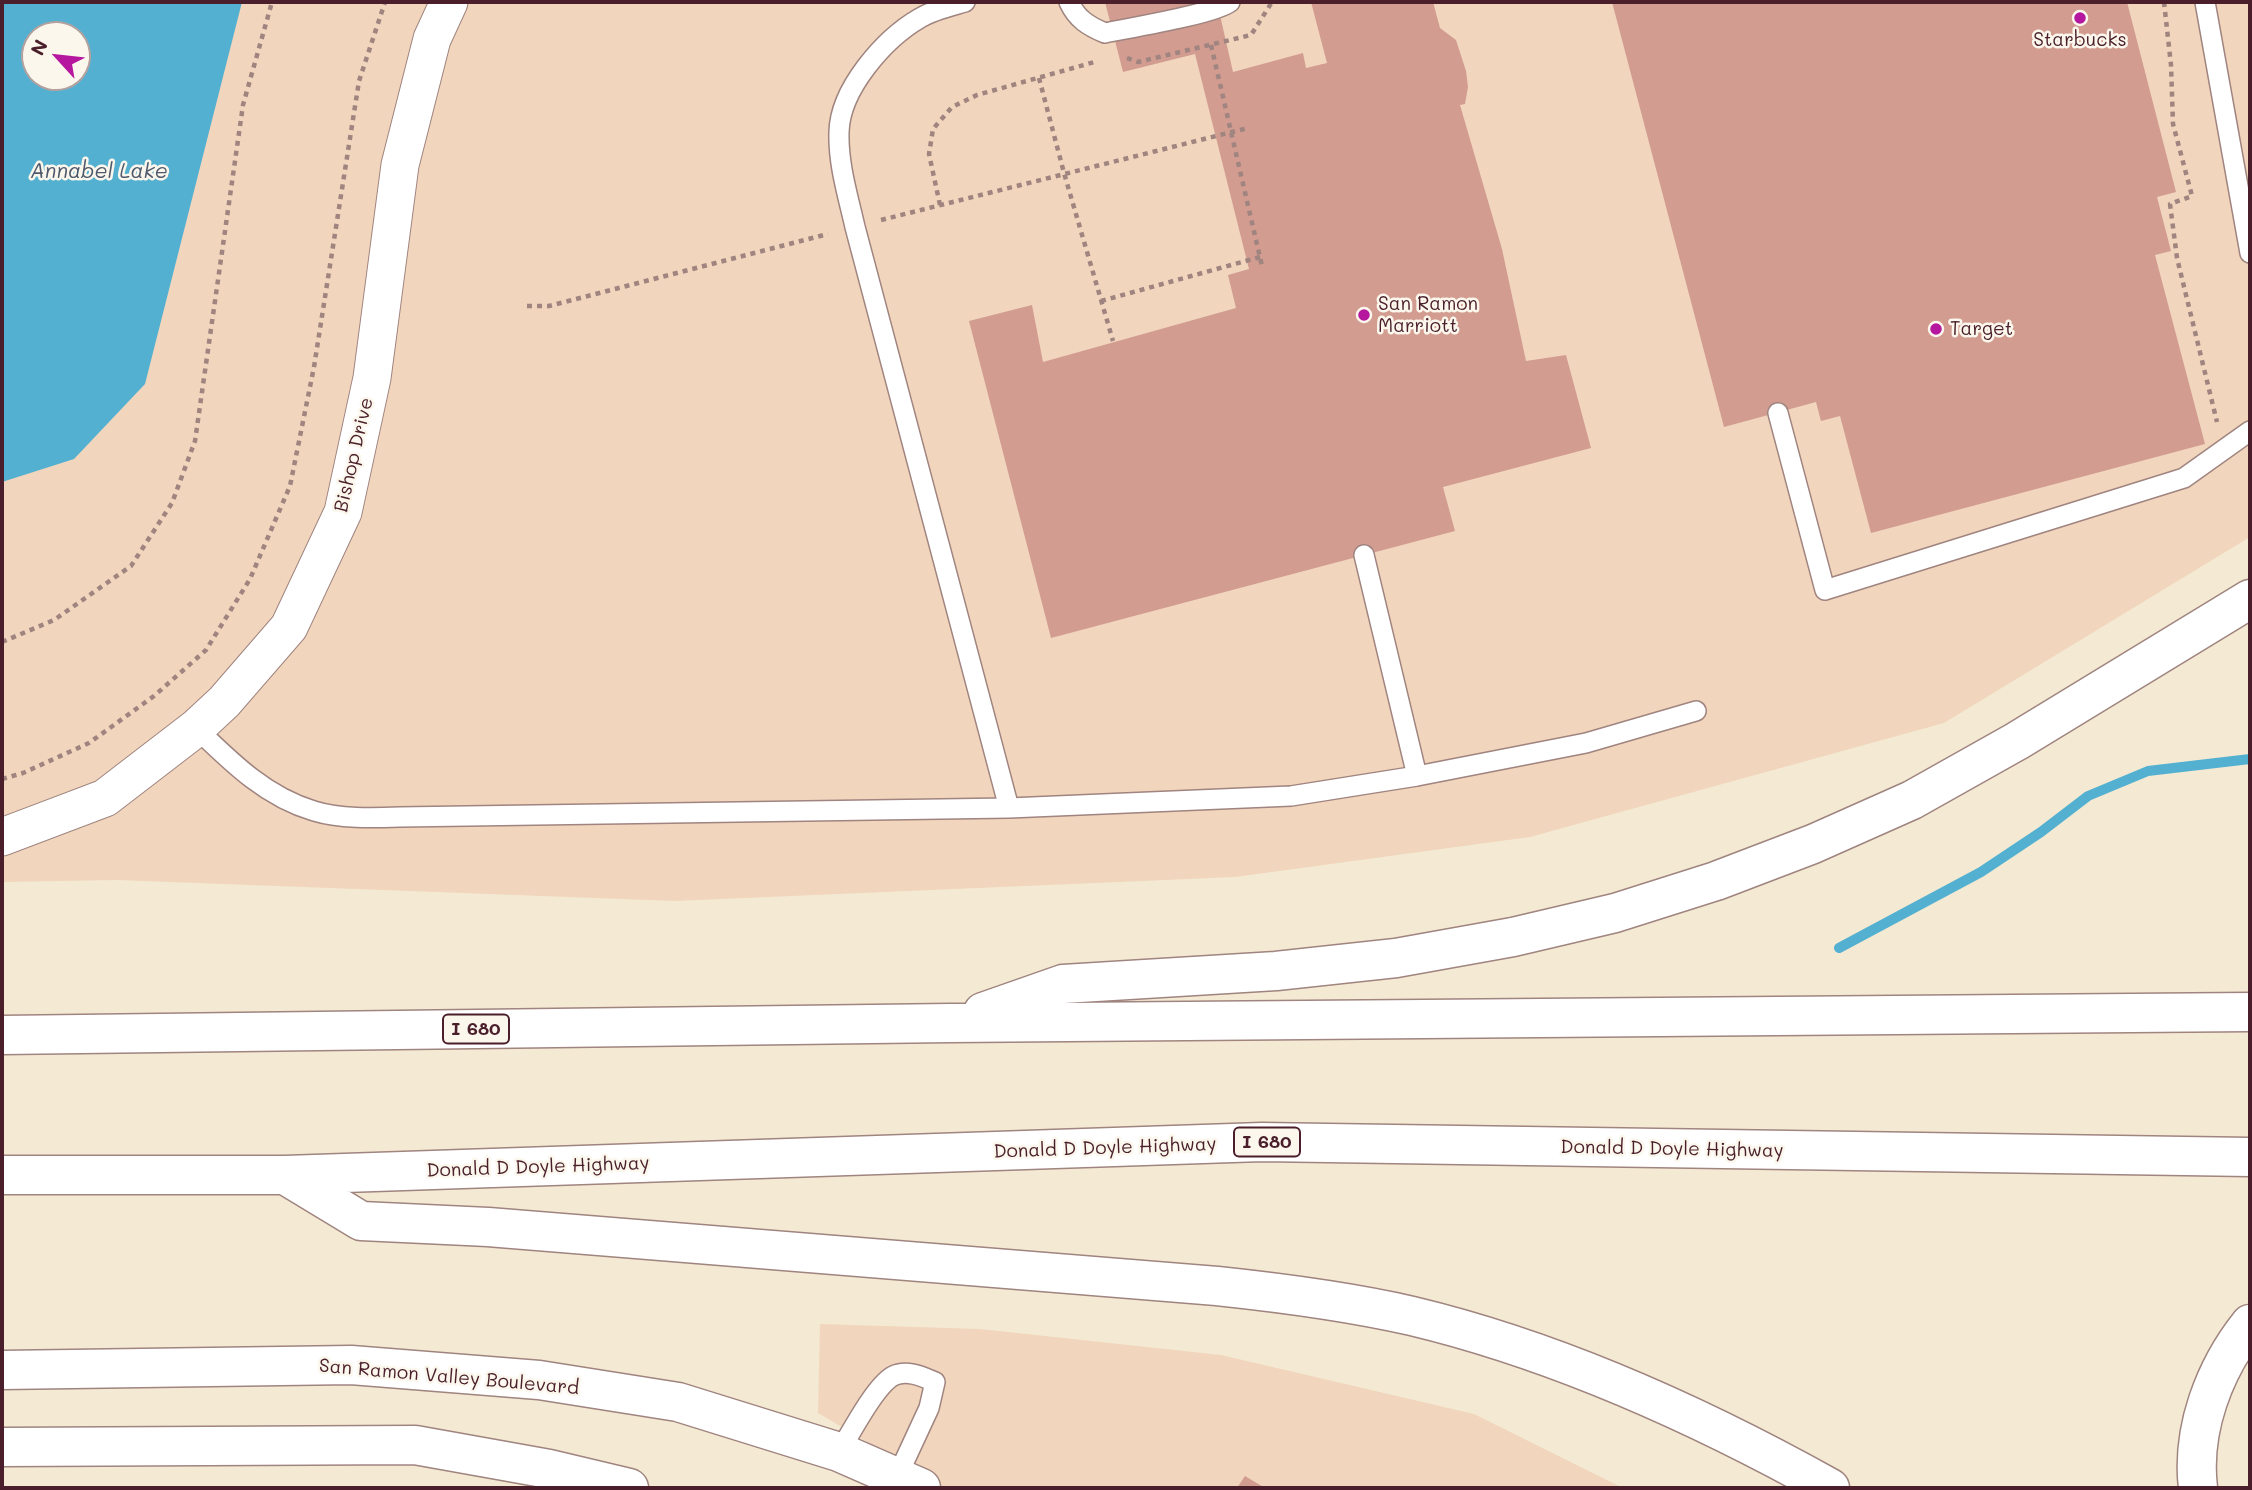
<!DOCTYPE html>
<style>
body{margin:0}
#map{position:relative;width:2252px;height:1490px;overflow:hidden;background:#f4ead3;font-family:Mali,sans-serif}
canvas{display:block}
.frame{position:absolute;inset:0;border:4px solid #4a1f2b;pointer-events:none}
.north{position:absolute;left:21px;top:21px;width:70px;height:70px;box-sizing:border-box;background:#fbf7ec;border:2px solid #b4a19f;border-radius:50%;rotate:297deg;font-size:19px;font-weight:700;line-height:28px;text-align:center;color:#4a1f2b}
.north::after{content:'';display:block;margin:auto;width:24px;height:32px;background:#b5179e;clip-path:polygon(50% 0,100% 100%,50% 72%,0 100%)}
</style>
<div id="map">
<canvas width="2252" height="1490"></canvas>
<div class="frame"></div>
<div class="north">N</div>
</div>
<script>
const c = document.querySelector('canvas').getContext('2d');
c.lineJoin = 'round';
function paint(path, color) {
  c.fillStyle = color;
  c.fill(path, 'evenodd');
}
function trace(path, color, width, dash) {
  c.strokeStyle = color;
  c.lineWidth = width;
  c.lineCap = dash ? 'butt' : 'round';
  c.setLineDash(dash || []);
  c.stroke(path);
}
function drawText(font, color, halo, rows, align = 'center') {
  c.font = font + ' Mali,sans-serif';
  c.lineWidth = 5;
  c.setLineDash([]);
  c.textBaseline = 'middle';
  c.strokeStyle = halo;
  c.fillStyle = color;
  for (const [text, x, y, turn = 0] of rows) {
    c.save();
    c.translate(x, y);
    c.rotate((+turn || 0) * Math.PI / 180);
    c.textAlign = isNaN(turn) ? turn : align;
    if (halo) c.strokeText(text, 0, 0);
    c.fillText(text, 0, 0);
    c.restore();
  }
}
paint(new Path2D(`
 M2 2H2250V537L1944 723 1530 837 1235 877 675 901 117 880 2 882ZM35 35H77V77H35Z
 M820 1324 980 1329 1221 1355 1474 1414 1623 1488H945L818 1413Z`), '#f1d5bd');
paint(new Path2D(`
 M2 2H242L145 384 74 459 2 482ZM35 35H77V77H35Z`), '#53b0d1');
trace(new Path2D(`
 M1839 948 1981 872 2041 832 2088 796 2148 771 2250 759`), '#53b0d1', 10);
paint(new Path2D(`
 M1105 2H1217L1233 72 1303 53 1306 68 1327 63 1311 2H1433L1440 28 1456 40 1466 71 1468 87 1465 104 1460 105 1502 249 1526 361 1566 355 1591 448 1443 487 1455 531 1051 638 969 321 1032 305 1043 362 1236 308 1228 275 1249 269 1195 54 1123 72Z
 M1612 2H2127L2176 192 2157 197 2171 251 2155 255 2205 444 1871 533 1840 416 1821 421 1816 402 1724 427Z
 M1245 1476 1265 1488H1237Z`), '#d29c91');
const lane = new Path2D(`
 M965 2C951 6 933 10 920 18 884 39 840 89 839 132 838 164 848 196 855 227L1009 808
 M1069 2C1077 19 1088 26 1105 33 1129 28 1215 14 1230 2
 M2205 2 2250 253
 M1778 413 1825 590 2184 478 2250 431
 M1364 555 1417 776
 M196 728C231 762 266 797 314 811 340 819 372 818 400 817L1009 808 1291 796 1417 776 1586 743 1696 711
 M839 1452C851 1433 875 1386 893 1376 907 1369 923 1377 935 1382L929 1408 897 1477`);
const street = new Path2D(`
 M2 837 105 798 196 728 224 702 289 627 343 512 372 378 400 165 432 39 449 2`);
const secondary = new Path2D(`
 M2 1370 351 1365 539 1380 678 1402 839 1452 921 1488
 M2 1447 415 1445 549 1469 629 1488`);
const highway = new Path2D(`
 M983 1012 1063 984 1276 971 1396 958 1513 937 1615 913 1716 881 1813 844 1912 800 2017 741 2250 599
 M2 1035 951 1023 2250 1012
 M2 1175H285L1262 1142 2250 1157
 M285 1175 361 1221 488 1227 1217 1286C1283 1293 1347 1301 1412 1316 1558 1351 1699 1415 1830 1488
 M2198 1488C2191 1430 2214 1369 2250 1324`);
trace(lane, '#9f847f', 22);
trace(street, '#9f847f', 39);
trace(secondary, '#9f847f', 41);
trace(highway, '#9f847f', 41);
trace(new Path2D(`
 M2164 2 2171 65 2173 124 2192 196 2170 204 2177 258 2217 422
 M1211 45 1262 266
 M1127 58 1138 62 1251 35 1272 2
 M1039 78 1064 173 1113 341
 M940 205 929 154 933 129 952 107 977 95 1098 61
 M881 220 1248 128
 M1101 301 1260 257
 M527 306H549L828 234
 M2 642 54 620 131 566 172 503 195 441 243 105 272 2
 M2 779 23 773 89 743 154 696 206 650 250 579 290 486 314 367 359 81 385 2`), '#9f847f', 4.5, [5, 5]);
trace(lane, '#fff', 19);
trace(street, '#fff', 37);
trace(secondary, '#fff', 38);
trace(highway, '#fff', 38);
for (const [x, y, r, color] of [
 [2080,18,7,"#b5179e"],
 [1364,315,7,"#b5179e"],
 [1936,329,7,"#b5179e"]
]) {
  const dot = new Path2D();
  dot.arc(x, y, r, 0, 2 * Math.PI);
  c.fillStyle = color;
  c.fill(dot);
  trace(dot, '#fbf7ec', 2.5);
}
for (const [x, y, w] of [
 [476,1029,66],
 [1267,1142,66]
]) {
  const box = new Path2D();
  box.roundRect(x - w / 2, y - 14.5, w, 29, 5);
  c.fillStyle = '#fbf7ec';
  c.fill(box);
  trace(box, '#4a1f2b', 2);
}
drawText('bold 18px', '#4a1f2b', null, [
 ["I 680",476,1029],
 ["I 680",1267,1142]
]);
drawText('19px', '#4a1f2b', '#fbf7ec', [
 ["Starbucks",2080,40,"center"],
 ["San Ramon",1378,304],
 ["Marriott",1378,326],
 ["Target",1950,329]
], 'left');
drawText('19px', '#4a1f2b', '#fbf7ec', [
 ["Bishop Drive",354,455,-77],
 ["Donald D Doyle Highway",1105,1148,-2],
 ["Donald D Doyle Highway",1672,1149,1],
 ["Donald D Doyle Highway",538,1167,-2],
 ["San Ramon Valley Boulevard",449,1377,5]
]);
drawText('italic 21px', '#4e596d', '#fbf7ec', [
 ["Annabel Lake",99,172]
]);
</script>
